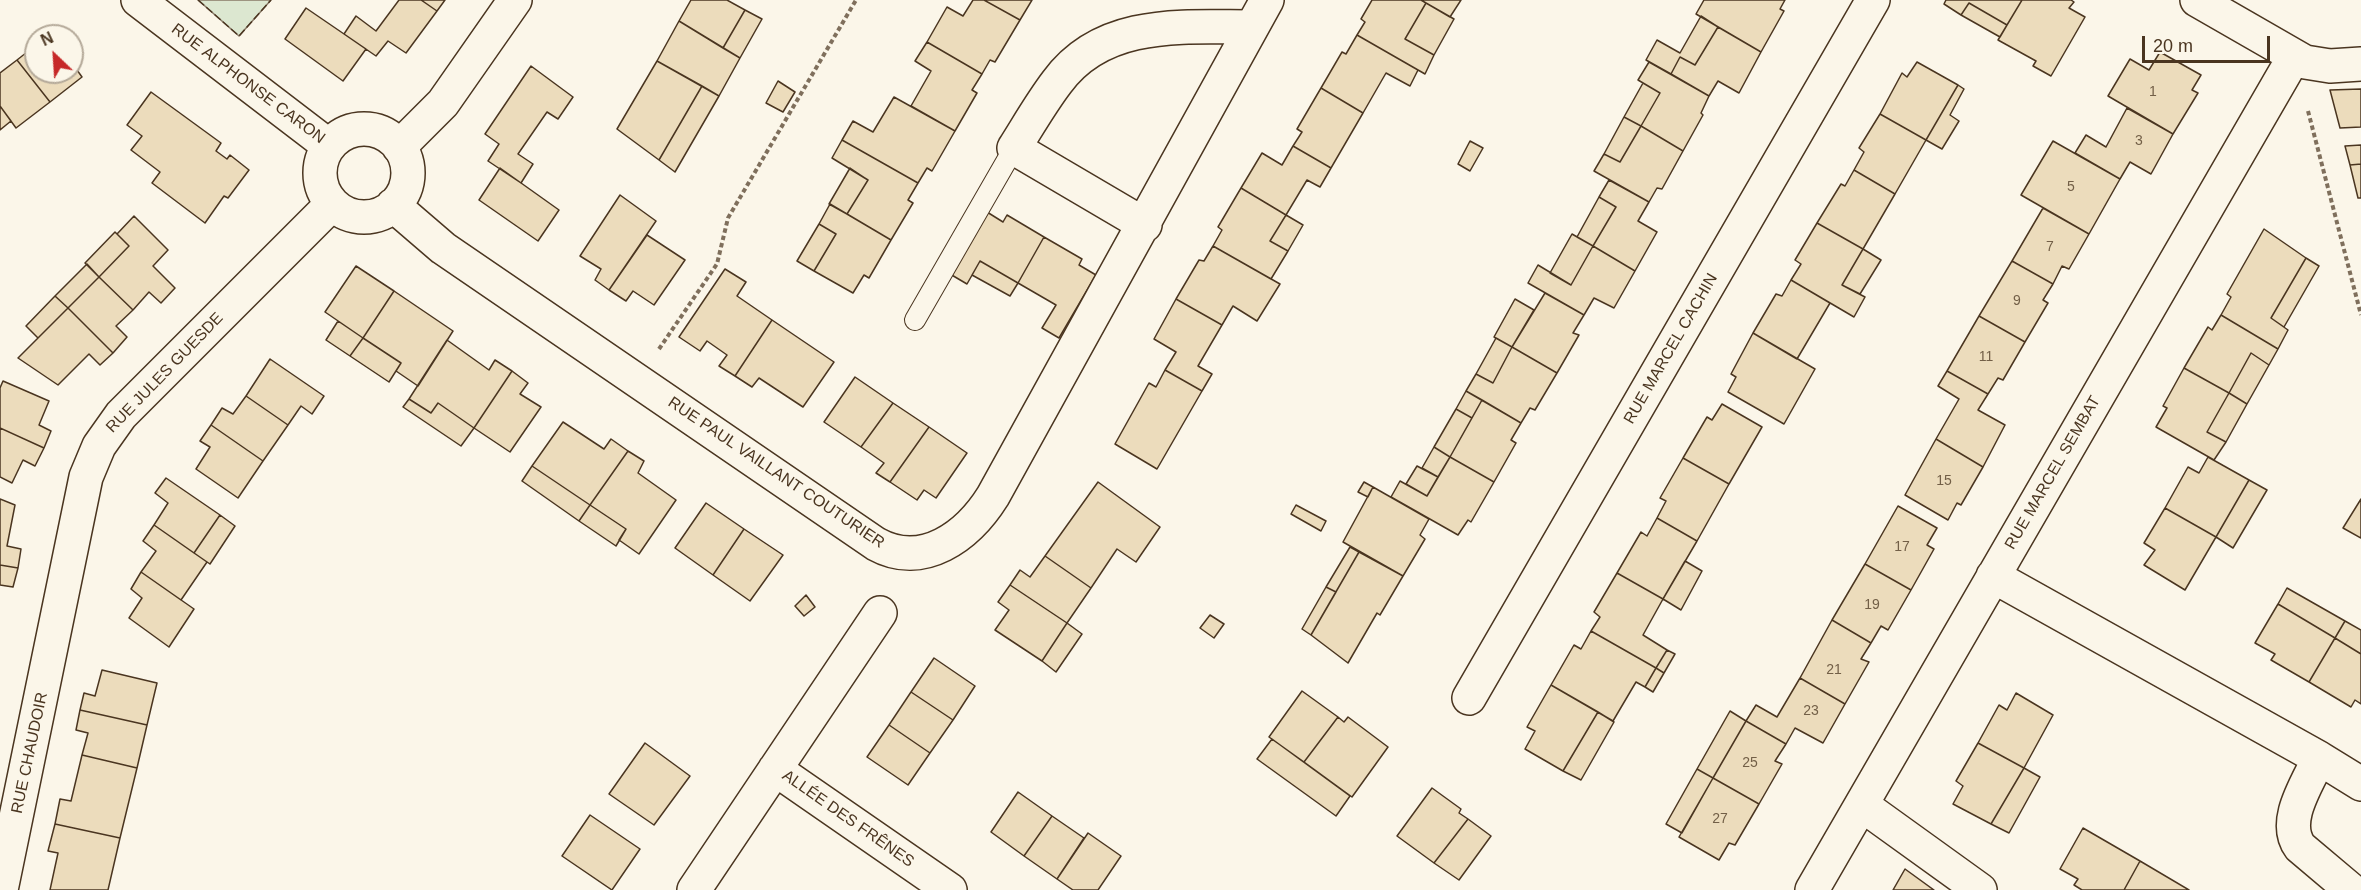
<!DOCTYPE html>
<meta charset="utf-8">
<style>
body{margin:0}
#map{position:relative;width:2361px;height:890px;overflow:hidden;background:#fbf6e9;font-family:Helvetica,sans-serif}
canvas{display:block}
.north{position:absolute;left:24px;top:24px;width:60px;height:60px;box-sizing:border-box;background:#fbf6e9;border:2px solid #b4a999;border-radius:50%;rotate:335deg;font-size:16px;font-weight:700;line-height:24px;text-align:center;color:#4a3520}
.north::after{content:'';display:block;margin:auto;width:21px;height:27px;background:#c62828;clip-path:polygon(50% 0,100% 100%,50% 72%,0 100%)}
.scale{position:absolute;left:2142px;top:36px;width:128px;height:27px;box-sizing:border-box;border:3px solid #4a3520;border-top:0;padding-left:8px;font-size:18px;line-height:21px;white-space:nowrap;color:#4a3520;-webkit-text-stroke:4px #fbf6e9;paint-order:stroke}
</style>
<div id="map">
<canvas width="2361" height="890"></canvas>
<div class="north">N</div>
<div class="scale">20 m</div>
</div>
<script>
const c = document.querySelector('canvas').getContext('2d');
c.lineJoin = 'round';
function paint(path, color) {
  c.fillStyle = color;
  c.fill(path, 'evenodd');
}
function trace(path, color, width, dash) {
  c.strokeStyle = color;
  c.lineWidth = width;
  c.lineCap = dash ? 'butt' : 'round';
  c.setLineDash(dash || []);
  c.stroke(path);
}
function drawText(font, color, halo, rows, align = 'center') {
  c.font = font + ' Helvetica,sans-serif';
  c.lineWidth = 4.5;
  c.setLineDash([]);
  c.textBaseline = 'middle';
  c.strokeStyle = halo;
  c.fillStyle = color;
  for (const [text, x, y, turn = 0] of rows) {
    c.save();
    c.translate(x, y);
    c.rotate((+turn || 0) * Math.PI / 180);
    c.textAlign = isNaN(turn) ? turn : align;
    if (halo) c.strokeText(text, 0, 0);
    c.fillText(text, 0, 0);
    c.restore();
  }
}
const green = new Path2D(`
 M198 0H271L239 36Z`);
paint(green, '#dce7d0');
trace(green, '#887966', 1.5);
const building = new Path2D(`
 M399 0H421L437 11 406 53 388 41 376 56 344 34 356 16 376 31Z
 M421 0H445L437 11Z
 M691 0H727L745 10 723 48 679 21Z
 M973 0H984L1020 20 995 62 990 60 982 74 927 42 947 7 963 16Z
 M984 0H1032L1020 20Z
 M1372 0H1421L1426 3 1405 39 1434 55 1425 74 1357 35 1365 22 1361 19Z
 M1421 0H1461L1450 17Z
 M1704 0H1785L1780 9 1784 11 1761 52 1696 14Z
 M1946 0H2022L2007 25 1969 3 1961 15 1944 4Z
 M2022 0H2071L2074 2 2069 8 2085 17 2051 76 2033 66 2036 61 1998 40Z
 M1426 3 1454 19 1434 55 1405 39Z
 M1969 3 2007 25 2000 37 1961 15Z
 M306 8 366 49 343 81 285 39Z
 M745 10 762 19 740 58 723 48Z
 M1701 16 1718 27 1695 65 1680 57 1671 74 1646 60 1657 40 1680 53Z
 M679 21 740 58 719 96 657 61Z
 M1718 27 1761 52 1739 93 1718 81 1709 96 1671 74 1680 57 1695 65Z
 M1357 35 1418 70 1410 86 1386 73 1363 113 1321 88 1342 52 1346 54Z
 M927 42 982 74 972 90 977 93 955 131 911 106 931 71 915 61Z
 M36 45V72H72V63L82 77 50 102 17 60Z
 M2160 52 2201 75 2192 90 2198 93 2173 134 2108 96 2130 59 2149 70Z
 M17 60 50 102 16 128 0 106V73Z
 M657 61 702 86 659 160 617 129Z
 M1649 62 1709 96 1701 113 1703 115 1683 151 1641 126 1660 93 1638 80Z
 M1917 62 1958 85 1926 140 1880 114 1902 73 1907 77Z
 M531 66 573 97 558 119 547 112 518 154 533 164 521 183 488 161 499 144 485 134Z
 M778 81 795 92 783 112 766 103Z
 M1643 83 1660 93 1641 126 1624 117Z
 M1958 85 1964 89 1950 115 1959 121 1942 149 1926 140Z
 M702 86 719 96 675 172 659 160Z
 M1321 88 1363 113 1331 168 1293 146 1302 132 1297 129Z
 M2361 89V127L2340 128 2330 90Z
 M151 92 221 143 216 151 227 159 230 155 249 170 228 198 224 196 205 223 152 183 160 172 131 150 142 136 127 125Z
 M894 97 955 131 932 171 927 168 918 183 842 140 853 121 873 132Z
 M0 106 11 121 0 130Z
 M2127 108 2173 134 2151 174 2130 162 2120 179 2075 153 2086 135 2106 147Z
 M1880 114 1926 140 1895 194 1854 170 1864 152 1859 148Z
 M1624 117 1641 126 1620 162 1604 154Z
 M1641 126 1683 151 1662 189 1657 188 1649 202 1594 171 1604 154 1620 162Z
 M842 140 918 183 908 200 913 203 891 240 847 214 868 180 832 158Z
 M1470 141 1483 148 1470 171 1458 164Z
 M2053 141 2120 179 2089 234 2021 195Z
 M2361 145V164L2350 165 2345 146Z
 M1293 146 1331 168 1320 187 1307 180 1286 215 1241 188 1262 153 1282 165Z
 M2361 164V198H2358L2350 165Z
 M500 168 559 210 538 241 479 200Z
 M850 168 868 180 847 214 829 204Z
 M1854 170 1895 194 1863 249 1817 223 1841 184 1845 186Z
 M1609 180 1649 202 1638 221 1657 232 1635 271 1593 246 1616 207 1599 197Z
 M1241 188 1286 215 1270 241 1288 251 1271 279 1213 246 1222 230 1218 227Z
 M620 195 656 221 609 290 595 280 601 269 580 256Z
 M1599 197 1616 207 1593 246 1577 237Z
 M830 204 891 240 869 278 864 275 853 293 814 271 836 234 819 224Z
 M2043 208 2089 234 2069 269 2062 266 2053 284 2012 261Z
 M987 212 1003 222 1007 215 1044 237 1018 283 980 261 967 284 950 274Z
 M1286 215 1303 225 1288 251 1270 241Z
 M134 216 168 250 153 266 175 288 161 303 149 292 133 310 99 277 129 246 117 234Z
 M1817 223 1863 249 1842 285 1865 297 1854 317 1791 280 1801 264 1795 260Z
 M819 224 836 234 814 271 797 261Z
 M2264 229 2306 258 2271 318 2288 330 2278 349 2221 315 2231 297 2227 294Z
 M115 232 129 246 99 277 85 263Z
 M1572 234 1593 246 1571 285 1550 273Z
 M647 235 685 260 654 305 633 291 626 301 609 290Z
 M1044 237 1082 259 1079 265 1096 275 1059 338 1042 328 1056 305 1018 283Z
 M1213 246 1280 284 1257 321 1233 306 1222 325 1176 299 1199 260 1204 261Z
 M1593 246 1635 271 1614 308 1594 298 1584 315 1528 283 1538 265 1571 285Z
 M1863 249 1881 260 1860 294 1842 285Z
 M2306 258 2319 266 2284 327 2271 318Z
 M980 261 1018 283 1010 296 972 275Z
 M2012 261 2053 284 2043 300 2048 303 2025 342 1979 316Z
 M87 264 99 277 68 308 55 296Z
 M356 266 394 291 363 338 325 312Z
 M725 269 746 282 737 296 772 320 735 376 719 366 727 355 707 341 700 351 679 337Z
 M99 277 133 310 116 326 127 337 113 353 68 308Z
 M1791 280 1830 303 1797 359 1753 333 1776 294 1782 296Z
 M394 291 453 331 418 386 396 371 401 363 363 338Z
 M1545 293 1584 315 1573 333 1579 335 1557 373 1512 347Z
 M55 296 68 308 38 338 26 326Z
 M1176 299 1222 325 1198 366 1212 374 1202 391 1165 370 1176 352 1154 339Z
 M1515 299 1534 310 1512 347 1494 337Z
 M68 308 113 353 100 365 89 354 58 385 18 358Z
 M2221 315 2278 349 2269 365 2251 353 2229 393 2184 368 2208 327 2212 330Z
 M1979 316 2025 342 2003 380 1998 378 1988 394 1947 371Z
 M772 320 834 362 803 407 759 378 752 387 735 376Z
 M338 321 363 338 350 356 326 340Z
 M1753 333 1815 369 1784 424 1728 392 1736 377 1731 374Z
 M363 338 401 363 389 382 350 356Z
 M1496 338 1512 347 1493 383 1476 374Z
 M447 340 489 370 495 360 512 371 474 428 438 403 431 413 409 399Z
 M1512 347 1557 373 1535 410 1530 408 1521 423 1466 391 1476 374 1493 383Z
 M2251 353 2269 365 2247 404 2229 393Z
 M270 359 324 396 312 414 301 406 288 425 246 396Z
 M2184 368 2229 393 2207 432 2226 442 2214 460 2156 427 2167 408 2163 406Z
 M1165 370 1202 391 1157 469 1115 444 1149 383 1156 387Z
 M512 371 528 383 520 394 541 407 510 452 474 428Z
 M1947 371 1988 394 1978 410 2005 425 1983 467 1936 439 1959 399 1938 386Z
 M855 377 893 403 861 447 824 422Z
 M3 381 49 401 39 425 51 431 44 448 0 428V388Z
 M1466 391 1482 400 1472 418 1456 409Z
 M2229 393 2247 404 2226 442 2207 432Z
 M246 396 288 425 263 461 211 425 222 408 233 414Z
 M409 399 431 413 438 403 474 428 461 446 403 407Z
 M1482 400 1521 423 1511 440 1516 443 1494 482 1450 457Z
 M893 403 929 427 890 482 876 473 884 463 861 447Z
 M1722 404 1762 427 1729 484 1683 458 1707 417 1712 420Z
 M1456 409 1472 418 1450 457 1434 447Z
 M563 422 604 449 611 439 628 451 590 505 532 466Z
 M211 425 263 461 238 498 196 469 210 447 200 441Z
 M929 427 967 453 936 498 924 490 917 500 890 482Z
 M0 428 44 448 35 466 23 460 12 483 0 477Z
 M1936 439 1983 467 1961 505 1957 503 1948 520 1905 495Z
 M1434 447 1450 457 1438 477 1422 468Z
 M628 451 644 461 638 473 676 500 639 554 619 540 626 529 590 505Z
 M1450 457 1494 482 1471 522 1468 520 1458 535 1391 497 1400 481 1427 496Z
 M2208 457 2249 480 2216 537 2165 508 2188 467 2199 473Z
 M1683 458 1729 484 1697 541 1657 518 1666 501 1660 498Z
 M532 466 590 505 579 521 522 481Z
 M1417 466 1438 477 1427 496 1406 484Z
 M166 478 220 515 194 553 154 525 168 503 155 493Z
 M2249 480 2267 490 2233 548 2216 537Z
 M1098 482 1160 527 1136 562 1117 549 1091 588 1045 556Z
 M1364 482 1373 487 1368 497 1358 492Z
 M1373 487 1429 519 1420 535 1425 539 1403 576 1343 542Z
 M0 499 15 505 7 546 21 549 18 568 0 565Z
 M2361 499V538L2343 528Z
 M706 503 744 529 713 575 675 548Z
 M590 505 626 529 616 546 579 521Z
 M1296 505 1326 521 1321 531 1291 514Z
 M1898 506 1937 528 1927 545 1934 549 1911 590 1865 564Z
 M2165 508 2216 537 2185 590 2144 565 2155 550 2144 543Z
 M220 515 235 526 210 564 194 553Z
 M1657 518 1697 541 1663 599 1617 573 1641 532 1647 536Z
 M154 525 207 562 181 600 141 572 156 551 143 541Z
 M744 529 783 555 750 601 713 575Z
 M1350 547 1359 552 1336 592 1326 587Z
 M1359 552 1403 576 1380 615 1377 613 1348 663 1311 635Z
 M1045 556 1091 588 1067 623 1010 585 1020 570 1030 577Z
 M1685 561 1702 571 1681 610 1663 599Z
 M1865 564 1911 590 1888 630 1881 626 1871 643 1832 620Z
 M0 565 18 568 13 587 0 585Z
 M141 572 194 609 169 647 129 618 142 598 131 589Z
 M1617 573 1663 599 1643 635 1667 650 1656 668 1591 631 1600 617 1594 612Z
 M1010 585 1067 623 1042 661 995 630 1009 610 998 602Z
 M1326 587 1336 592 1311 635 1302 629Z
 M2287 588 2345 621 2335 638 2278 604Z
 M806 595 815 607 804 616 795 606Z
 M2278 604 2335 638 2309 682 2271 660 2275 654 2255 643Z
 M1210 615 1224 624 1214 638 1200 628Z
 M1832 620 1871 643 1861 659 1869 662 1845 704 1800 678Z
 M2345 621 2361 630V654L2335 638Z
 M1067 623 1082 634 1056 672 1042 661Z
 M1591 631 1656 668 1645 687 1636 682 1613 721 1551 685 1574 645 1581 649Z
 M2335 638 2361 654V704L2355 700 2351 707 2309 682Z
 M1667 650 1675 654 1664 673 1656 668Z
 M934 658 975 686 953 720 911 692Z
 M1656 668 1664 673 1653 692 1645 687Z
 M102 670 157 683 147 725 80 710 84 693 95 696Z
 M1800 678 1845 704 1823 743 1795 728 1786 744 1746 721 1756 705 1777 717Z
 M1551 685 1598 712 1563 771 1525 749 1535 731 1527 727Z
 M1302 691 1338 717 1304 762 1269 737Z
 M911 692 953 720 930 753 889 725Z
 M2016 693 2053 715 2024 768 1978 743 1999 705 2007 710Z
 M80 710 147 725 137 768 82 755 88 733 76 730Z
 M1730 711 1746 721 1713 778 1697 769Z
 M1598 712 1614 722 1581 780 1563 771Z
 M1338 717 1344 722 1348 717 1388 747 1352 797 1304 762Z
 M1746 721 1786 744 1775 761 1782 764 1759 804 1713 778Z
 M889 725 930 753 908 785 867 757Z
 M1272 739 1350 796 1336 816 1257 759Z
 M645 743 690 776 654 825 609 794Z
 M1978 743 2024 768 1991 824 1953 804 1963 786 1956 781Z
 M82 755 137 768 120 838 55 824 60 799 71 801Z
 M2024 768 2040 777 2009 833 1991 824Z
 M1697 769 1713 778 1682 833 1666 824Z
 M1713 778 1759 804 1735 845 1729 843 1719 860 1679 837Z
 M1432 788 1461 809 1459 813 1468 819 1434 863 1397 836Z
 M1018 792 1052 816 1024 856 991 832Z
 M590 815 640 849 612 890 562 856Z
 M1052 816 1084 838 1057 879 1024 856Z
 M1468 819 1491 836 1459 880 1434 863Z
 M55 824 120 838 108 890H50L58 853 48 851Z
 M2083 828 2140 861 2124 890H2082L2074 885 2078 879 2060 869Z
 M1088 833 1121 856 1098 890H1073L1057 879Z
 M2140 861 2189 890H2124Z
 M1905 869 1934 890H1893Z`);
paint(building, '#ecdcbc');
trace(building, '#4a3520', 1.5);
const lane = new Path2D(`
 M915 320 1014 148`);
const street = new Path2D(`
 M138 0 329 146
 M2197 0 2305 62 2330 66 2361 64
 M320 173a44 44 0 1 1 88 0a44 44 0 1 1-88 0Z
 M399 147 443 103 515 0
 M393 205 443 248 876 544C923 570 968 536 993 496L1267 0
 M1145 225 1014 148C1028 126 1041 103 1057 82 1103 19 1183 27 1251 27
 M1993 576 2319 758
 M1469 698 1873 0
 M775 769 950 890
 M1862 805 1980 890
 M1 890 86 477 99 446 121 415 332 204
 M694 890 880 613
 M1812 890 2294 57
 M2351 890 2300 847C2281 821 2308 783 2319 758L2361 784`);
trace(lane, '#4a3520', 22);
trace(street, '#4a3520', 36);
trace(new Path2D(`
 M2308 111 2361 315
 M659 349 717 264 728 218 856 0`), '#7f6f5c', 4, [4.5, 3]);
trace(lane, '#fbf6e9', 20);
trace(street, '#fbf6e9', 33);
trace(new Path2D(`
 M198 0 239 36 271 0`), '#4a3520', 1.5, [8, 3]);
drawText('14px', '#725f47', null, [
 ["1",2153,92],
 ["3",2139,141],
 ["5",2071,187],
 ["7",2050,247],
 ["9",2017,301],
 ["11",1986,357],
 ["15",1944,481],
 ["17",1902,547],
 ["19",1872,605],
 ["21",1834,670],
 ["23",1811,711],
 ["25",1750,763],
 ["27",1720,819]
]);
drawText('16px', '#4a3520', '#fbf6e9', [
 ["RUE ALPHONSE CARON",248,84,37],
 ["RUE MARCEL CACHIN",1671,349,-60],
 ["RUE JULES GUESDE",165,373,-46],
 ["RUE PAUL VAILLANT COUTURIER",776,473,34],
 ["RUE MARCEL SEMBAT",2053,473,-60],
 ["RUE CHAUDOIR",30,753,-78],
 ["ALLÉE DES FRÊNES",848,819,35]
]);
</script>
